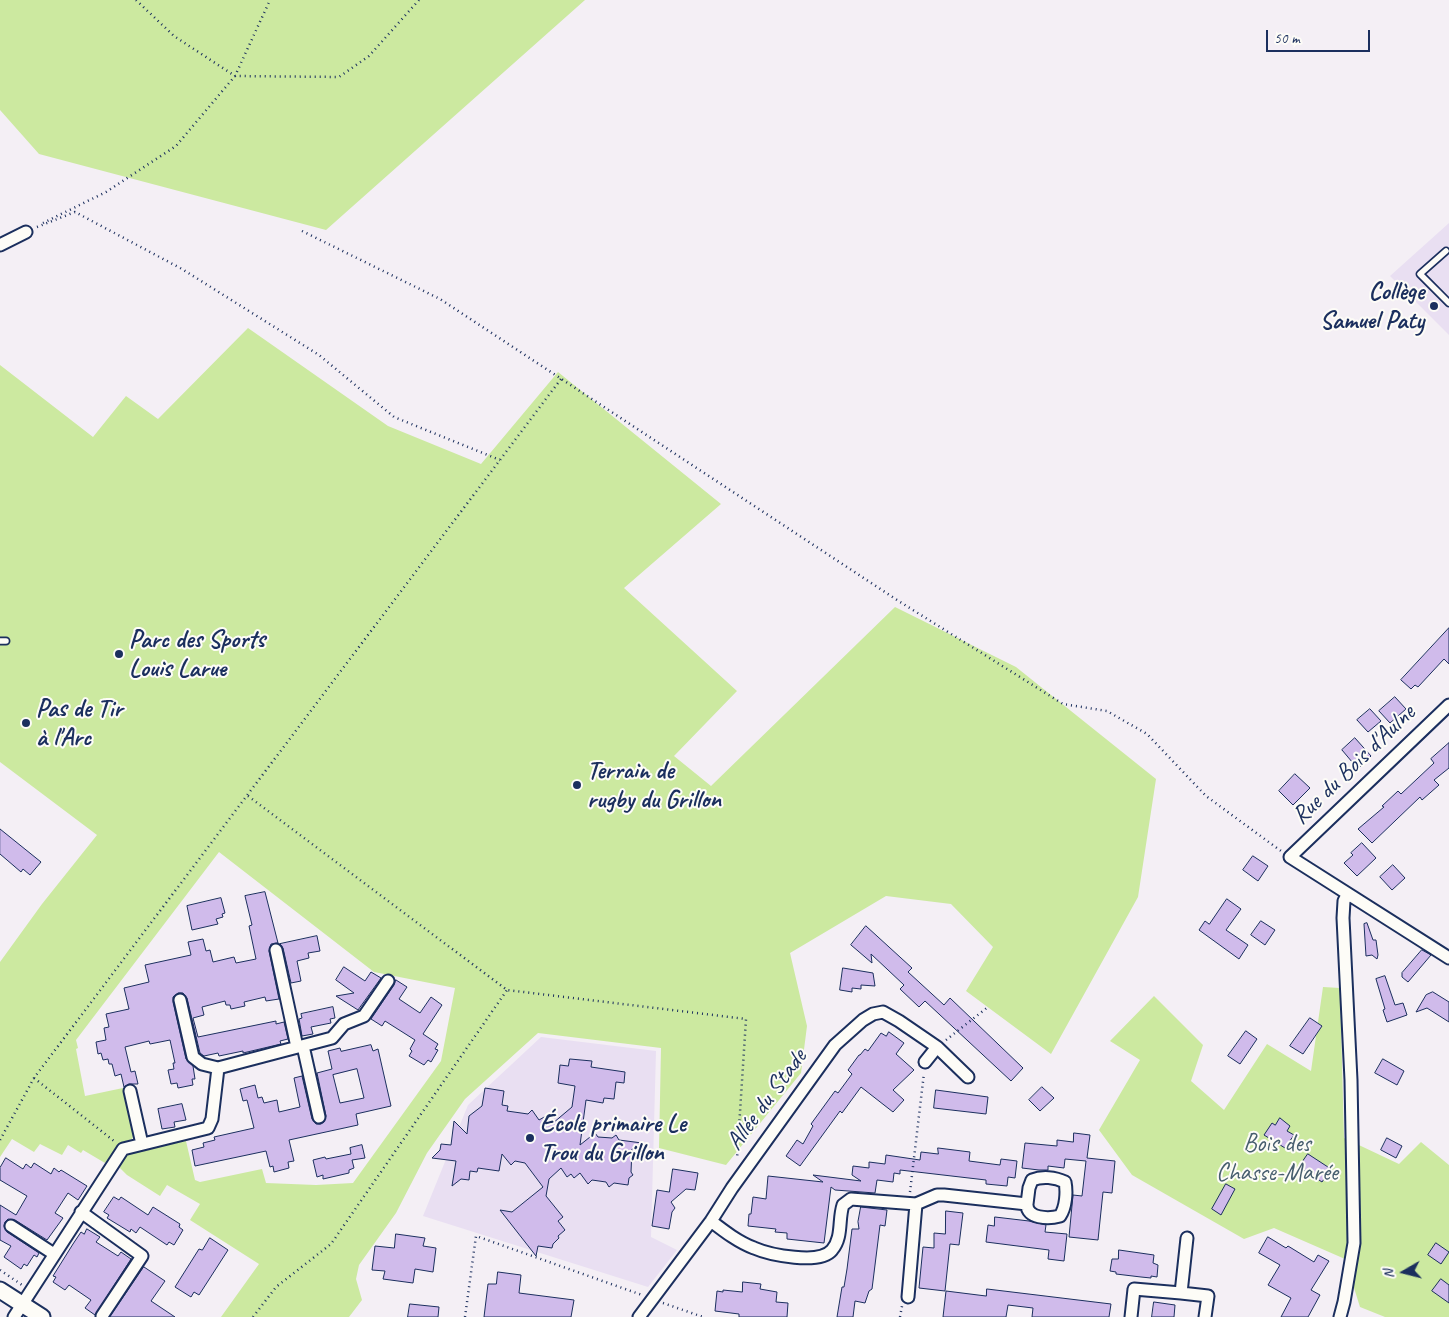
<!DOCTYPE html>
<meta charset="utf-8">
<style>
body{margin:0}
#map{position:relative;width:1449px;height:1317px;overflow:hidden;background:#f4eff5;font-family:Caveat,sans-serif}
canvas{display:block}
.north{position:absolute;left:1379px;top:1247px;width:50px;height:50px;-webkit-text-stroke:4px #fdfcf7;paint-order:stroke;rotate:262deg;font-size:14px;font-weight:700;line-height:20px;text-align:center;color:#1b2f5e}
.north::after{content:'';display:block;margin:auto;width:18px;height:22px;background:#1b2f5e;clip-path:polygon(50% 0,100% 100%,50% 72%,0 100%)}
.scale{position:absolute;left:1266px;top:30px;width:104px;height:22px;box-sizing:border-box;border:2px solid #1b2f5e;border-top:0;padding-left:6px;font-size:15px;line-height:18px;white-space:nowrap;color:#1b2f5e;-webkit-text-stroke:4px #fdfcf7;paint-order:stroke}
</style>
<div id="map">
<canvas width="1449" height="1317"></canvas>
<div class="north">N</div>
<div class="scale">50 m</div>
</div>
<script>
const c = document.querySelector('canvas').getContext('2d');
c.lineJoin = 'round';
function paint(path, color) {
  c.fillStyle = color;
  c.fill(path, 'evenodd');
}
function trace(path, color, width, dash) {
  c.strokeStyle = color;
  c.lineWidth = width;
  c.lineCap = dash ? 'butt' : 'round';
  c.setLineDash(dash || []);
  c.stroke(path);
}
function drawText(font, color, halo, rows, align = 'center') {
  c.font = font + ' Caveat,sans-serif';
  c.lineWidth = 4;
  c.setLineDash([]);
  c.textBaseline = 'middle';
  c.strokeStyle = halo;
  c.fillStyle = color;
  for (const [text, x, y, turn = 0] of rows) {
    c.save();
    c.translate(x, y);
    c.rotate((+turn || 0) * Math.PI / 180);
    c.textAlign = isNaN(turn) ? turn : align;
    if (halo) c.strokeText(text, 0, 0);
    c.fillText(text, 0, 0);
    c.restore();
  }
}
paint(new Path2D(`
 M1449 223V335L1390 276Z
 M541 1037 656 1051 651 1237 677 1250 648 1287 423 1216 468 1105Z`), '#e9dff2');
paint(new Path2D(`
 M0 0H585L326 230 39 154 0 110Z
 M248 328 388 426 481 464 558 372 721 504 624 588 737 691 674 756 711 786 895 607 1016 667 1156 779 1138 897 1051 1054 966 991 993 947 951 904 886 896 790 953 807 1026 801 1073 726 1165 659 1148 661 1048 538 1033 465 1099 427 1153 396 1213 359 1265 356 1279 362 1300 349 1317H221L259 1264 190 1220 200 1204 167 1185 160 1196 127 1175 117 1165 122 1157 128 1153 186 1141 195 1180 200 1182 262 1169 266 1183 316 1185 353 1183 441 1061 455 988 374 972 219 852 76 1040 78 1048 76 1049 85 1096 123 1088 133 1136 132 1139C119 1143 113 1152 105 1163L83 1150 81 1153 68 1145 62 1155 40 1144 34 1152 12 1139 0 1157V962L42 904 97 835 0 762V365L93 437 126 396 158 419Z
 M1323 987 1340 988 1344 1138 1399 1164 1421 1142 1449 1165V1317H1385L1360 1307 1345 1259 1274 1228 1244 1239 1132 1175 1099 1130 1140 1060 1110 1041 1154 996 1203 1045 1191 1081 1224 1110 1267 1044 1311 1071Z`), '#cce9a0');
const building = new Path2D(`
 M1449 628V664L1444 659 1418 687 1415 685 1411 689 1401 680Z
 M1395 697 1406 709 1390 723 1379 711Z
 M1370 709 1381 721 1368 732 1357 720Z
 M1355 738 1371 756 1358 769 1342 750Z
 M1449 743V768L1434 780 1439 785 1422 800 1420 797 1372 843 1358 829 1384 807 1382 806 1398 791 1401 794 1434 763 1431 759Z
 M1295 774 1310 788 1293 805 1279 791Z
 M0 829 41 862 30 875 23 869 21 872 0 854Z
 M1362 843 1376 858 1357 876 1344 863 1353 855 1351 853Z
 M1253 856 1268 866 1258 881 1243 870Z
 M1393 865 1405 878 1392 890 1380 877Z
 M265 892 278 943 271 944 269 951 279 999 266 1001 265 997 244 1002 245 1006 231 1009 230 1005H226L225 1001 202 1007 204 1015 193 1018 198 1037 276 1021V1024L284 1022 288 1039 280 1041 281 1044 243 1053V1051L219 1056 218 1053 204 1056 200 1053 187 998 183 993H178L173 997V1002L186 1059 193 1066 195 1079H192L193 1085 178 1088 177 1083 171 1084 168 1070 174 1069 173 1063H175L170 1040 150 1044 149 1041 125 1047 131 1072 135 1071 138 1084H129L124 1087 121 1074 115 1076 112 1064H109L108 1059 103 1060 101 1053 98 1054 96 1042 106 1040 104 1028 109 1027 106 1014 129 1009 124 988 149 982 145 965 191 955 188 942 203 939 206 951 210 950 213 962 234 957 236 963 256 959 249 926 252 925 245 896Z
 M221 898 225 913 222 914 223 917 216 919 218 924 192 930 187 906Z
 M1227 899 1241 909 1226 930 1248 945 1239 959 1199 930 1205 921 1209 924Z
 M1261 921 1275 930 1265 945 1251 935Z
 M1367 923 1373 940H1376L1378 955 1377 959 1372 955 1366 956 1364 924Z
 M866 926 912 968 908 972 944 1005 950 998 1023 1068 1011 1081 925 1001 919 1007 900 989 904 985 871 954 872 963 851 945Z
 M317 936 320 951 308 953 309 958 297 961 301 981 291 983 283 948 280 944Z
 M1422 950 1431 955 1408 982 1402 977V973Z
 M344 967 365 981 371 972 381 978 358 1010 336 996 354 993 336 980Z
 M843 968 873 973 875 986 861 985V989L852 988V992L840 990Z
 M1385 976 1395 1005 1403 1003 1407 1015 1387 1022 1383 1010 1385 1009 1376 979Z
 M396 980 407 987 399 999 420 1013 431 997 442 1005 423 1034 438 1044 435 1049 438 1050 431 1062 428 1060 424 1065 409 1056 412 1051 410 1049 415 1040 385 1021 382 1026 371 1019 394 985Z
 M1433 992 1449 1002V1022L1427 1008 1416 1012 1426 995Z
 M333 1007 335 1018 330 1019 331 1023 311 1027 313 1034 302 1036 299 1019 302 1018 301 1014Z
 M1310 1018 1322 1026 1303 1054 1290 1046Z
 M1246 1031 1257 1039 1240 1064 1228 1056Z
 M889 1032 904 1043 896 1054 914 1070 893 1090 904 1100 893 1112 861 1087 842 1113 840 1111 800 1166 786 1156 797 1140 803 1144 813 1126 811 1124 835 1091 838 1093 852 1074 848 1070 859 1055H860L865 1049 868 1051 881 1033 886 1036Z
 M371 1045 373 1051 378 1049 391 1106 356 1114 358 1125 289 1140 294 1161 288 1162 289 1168 274 1172 273 1166 270 1167 266 1151 195 1166 192 1150 204 1147 203 1143 215 1140 214 1137 254 1128 247 1100 243 1101 240 1089 255 1085 258 1098 262 1097 264 1103 277 1100 279 1112 300 1107 294 1078 302 1076 312 1119 316 1124H321L324 1122 326 1116 317 1073 332 1069 328 1051 340 1048 341 1051ZM357 1069 364 1098 340 1103 333 1075Z
 M570 1059 592 1061 591 1067 625 1072 624 1083 616 1082 614 1099 604 1098 603 1103 586 1100 580 1145 595 1133 598 1137 612 1138 616 1135 619 1140 642 1143 632 1149 631 1172 633 1175 629 1178 628 1185 614 1183 609 1187 606 1182 592 1180 588 1184 580 1173 574 1178 571 1174 567 1177 561 1168 549 1179 546 1196 563 1217 558 1221 565 1230 558 1236 559 1238 553 1244 552 1248 538 1246 536 1256 500 1210 512 1212 543 1187 525 1163 515 1161 511 1165 502 1154 499 1171 478 1168 477 1172 470 1171 469 1180 461 1179 452 1186 456 1161 432 1158 440 1150 441 1144 451 1145 454 1121 467 1134 469 1116 482 1106 485 1088 504 1091 502 1105 508 1106 507 1111 528 1114 532 1110 539 1120 546 1116 553 1123 572 1107 575 1086 558 1083 560 1065 568 1066Z
 M1383 1059 1404 1071 1397 1085 1375 1073Z
 M1042 1087 1054 1098 1040 1111 1029 1100Z
 M936 1090 988 1097 986 1114 934 1108Z
 M182 1104 186 1120 174 1122 175 1127 162 1129 158 1109Z
 M1280 1118 1290 1126 1287 1131 1294 1135 1285 1148 1264 1135 1272 1123 1275 1125Z
 M1074 1133 1090 1135 1087 1158 1115 1161 1112 1193 1103 1192 1098 1240 1069 1237 1073 1195 1082 1196 1086 1161 1065 1159 1064 1168 1048 1166V1170H1039L1022 1168 1025 1143 1057 1146V1140L1073 1142Z
 M1387 1138 1402 1146 1396 1158 1381 1150Z
 M362 1145 365 1158 352 1160 354 1168 349 1170V1173L323 1179V1175L317 1177 313 1160 325 1157 326 1159 351 1154 350 1148Z
 M938 1148 970 1152 969 1161 1000 1165 1001 1159 1017 1161 1015 1178 1008 1177 1007 1186 986 1184V1180L900 1170V1174L894 1173 893 1182 877 1180 875 1193 835 1190 831 1187 824 1243 787 1239V1233L775 1232 776 1229 748 1226 749 1214H751L753 1197 766 1199 768 1176 823 1182 813 1175 861 1181 852 1175 853 1166 869 1168V1162L885 1164 886 1155 920 1160 921 1152 938 1154Z
 M1308 1154 1331 1169 1322 1182 1299 1167Z
 M6 1158 23 1169 26 1164 31 1168 34 1163 51 1174 54 1168 59 1172 61 1170 87 1186 78 1200 68 1193 55 1213 63 1218 47 1240 15 1220 8 1219 5 1222 4 1226 7 1232 39 1253 37 1257 34 1255 27 1266 24 1264 21 1269 4 1257 11 1246 0 1240V1205L16 1215 27 1196 0 1180V1168Z
 M673 1169 698 1173 695 1190 686 1189 671 1202 675 1208 672 1212 669 1229 652 1226 657 1190 669 1192Z
 M1226 1184 1235 1189 1221 1215 1212 1209Z
 M114 1197 119 1200 121 1197 148 1215 153 1207 180 1224 179 1227 183 1230 174 1245 169 1242 167 1245 140 1227 136 1233 131 1229 130 1232 107 1218 109 1215 104 1212Z
 M861 1207 887 1210 885 1226 880 1225 872 1289 869 1291 865 1303 855 1301 853 1317H837L842 1287H844L847 1269 852 1229H859L858 1222Z
 M946 1211 963 1213 959 1245 950 1244 945 1291 919 1288 923 1247 934 1248V1233L945 1234Z
 M995 1217 1029 1221 1046 1225 1045 1232 1067 1234 1064 1261 1048 1259 1049 1250 986 1242 988 1225 994 1226Z
 M87 1229 100 1237 96 1242 118 1256 121 1252 131 1259 95 1315 85 1308 91 1300 69 1285 65 1290 53 1282 56 1277 53 1276 73 1244 81 1232 84 1234Z
 M396 1234 425 1238 423 1246 436 1248 433 1272 415 1269 413 1283 383 1279 385 1271 372 1270 375 1246 394 1248Z
 M1268 1237 1286 1248 1288 1246 1314 1262 1318 1255 1329 1261 1311 1290 1320 1295 1308 1317H1281L1291 1298 1268 1285 1280 1265 1259 1253Z
 M210 1238 228 1250 199 1295 194 1292 191 1297 175 1287 199 1249 202 1250Z
 M1436 1243 1449 1252 1441 1264 1428 1255Z
 M1119 1250 1154 1255 1153 1263 1158 1265 1157 1277 1151 1276V1278L1141 1277 1116 1274V1272L1110 1271 1112 1259H1118Z
 M144 1267 165 1281 151 1301 175 1317H110Z
 M498 1272 521 1275 519 1293 574 1300 571 1317H484L488 1284H496Z
 M1441 1279 1449 1285V1303L1432 1291Z
 M743 1282 761 1284 760 1289 777 1292 776 1302 788 1303 787 1317H739V1314L715 1311 717 1291 723 1292V1290L742 1292Z
 M987 1289 1111 1304 1109 1317H1032L1033 1308 1008 1305 1006 1317H943L946 1291 986 1296Z
 M1154 1302 1175 1305 1174 1317H1152Z
 M410 1304 439 1307 438 1317H408Z`);
paint(building, '#d0bbeb');
trace(building, '#1b2f5e', 1);
const service = new Path2D(`
 M1446 251 1420 274 1449 303
 M0 641H6`);
const minor = new Path2D(`
 M0 245 26 232
 M1449 705 1290 857 1449 958
 M276 950 297 1047
 M303 1046 319 1117
 M925 1062 937 1047
 M218 1068 332 1038 344 1024 364 1016 388 981
 M130 1091 142 1144
 M81 1212 142 1256 102 1316
 M711 1221C724 1231 738 1242 754 1248 770 1255 820 1265 832 1250 843 1237 838 1220 843 1205L851 1199 916 1204 937 1195H944L1027 1204C1026 1219 1049 1219 1060 1216 1066 1207 1067 1192 1065 1182 1055 1177 1042 1176 1032 1180L1029 1188 1027 1204
 M11 1226 54 1254
 M1181 1293 1208 1296 1205 1317
 M908 1297 916 1204
 M14 1317 123 1149 208 1128 212 1119 218 1068 202 1064 193 1057 180 1000
 M639 1317 711 1221 732 1188 835 1045 863 1020 873 1014 883 1012 899 1021 937 1047 968 1077
 M1131 1317 1134 1289 1181 1293 1187 1238
 M1340 1317 1344 1302 1354 1243 1351 1080 1343 918 1344 901 1347 895`);
const tertiary = new Path2D(`
 M0 1290 42 1317`);
trace(service, '#1b2f5e', 9);
trace(minor, '#1b2f5e', 15);
trace(tertiary, '#1b2f5e', 19);
trace(new Path2D(`
 M136 0 174 36 235 76 339 77 369 56 419 0
 M43 223 106 192 176 146 235 76 270 0
 M37 227 75 212 182 269 319 355 394 417 500 460
 M302 231 440 299 897 600 1063 704 1107 711 1147 734 1206 796 1281 851
 M248 796 507 990 746 1019 737 1159
 M946 1040 988 1007
 M34 1078 114 1141
 M0 1140 34 1078 561 379
 M910 1192 924 1073
 M0 1270 22 1285
 M663 1303 703 1317
 M253 1317 276 1287 331 1244 507 990
 M465 1317 476 1236 642 1295
 M900 1317 902 1306`), '#1b2f5e', 2.5, [1, 4]);
trace(service, '#fdfcf7', 5.5);
trace(minor, '#fdfcf7', 11);
trace(tertiary, '#fdfcf7', 15);
for (const [x, y, r, color] of [
 [1434,306,5,"#1b2f5e"],
 [119,654,5,"#1b2f5e"],
 [26,723,5,"#1b2f5e"],
 [577,785,5,"#1b2f5e"],
 [530,1138,5,"#1b2f5e"]
]) {
  const dot = new Path2D();
  dot.arc(x, y, r, 0, 2 * Math.PI);
  c.fillStyle = color;
  c.fill(dot);
  trace(dot, '#fdfcf7', 2);
}
drawText('bold 25px', '#1b2f5e', '#fdfcf7', [
 ["Collège",1424,292,"right"],
 ["Samuel Paty",1424,321,"right"],
 ["Parc des Sports",129,640],
 ["Louis Larue",129,669],
 ["Pas de Tir",36,709],
 ["à l'Arc",36,738],
 ["Terrain de",587,771],
 ["rugby du Grillon",587,800],
 ["École primaire Le",540,1124],
 ["Trou du Grillon",540,1153]
], 'left');
drawText('25px', '#1b2f5e', '#fdfcf7', [
 ["Rue du Bois d'Aulne",1354,765,-44],
 ["Allée du Stade",767,1100,-54]
]);
drawText('25px', '#475e6e', '#fdfcf7', [
 ["Bois des",1277,1144],
 ["Chasse-Marée",1277,1173]
]);
</script>
